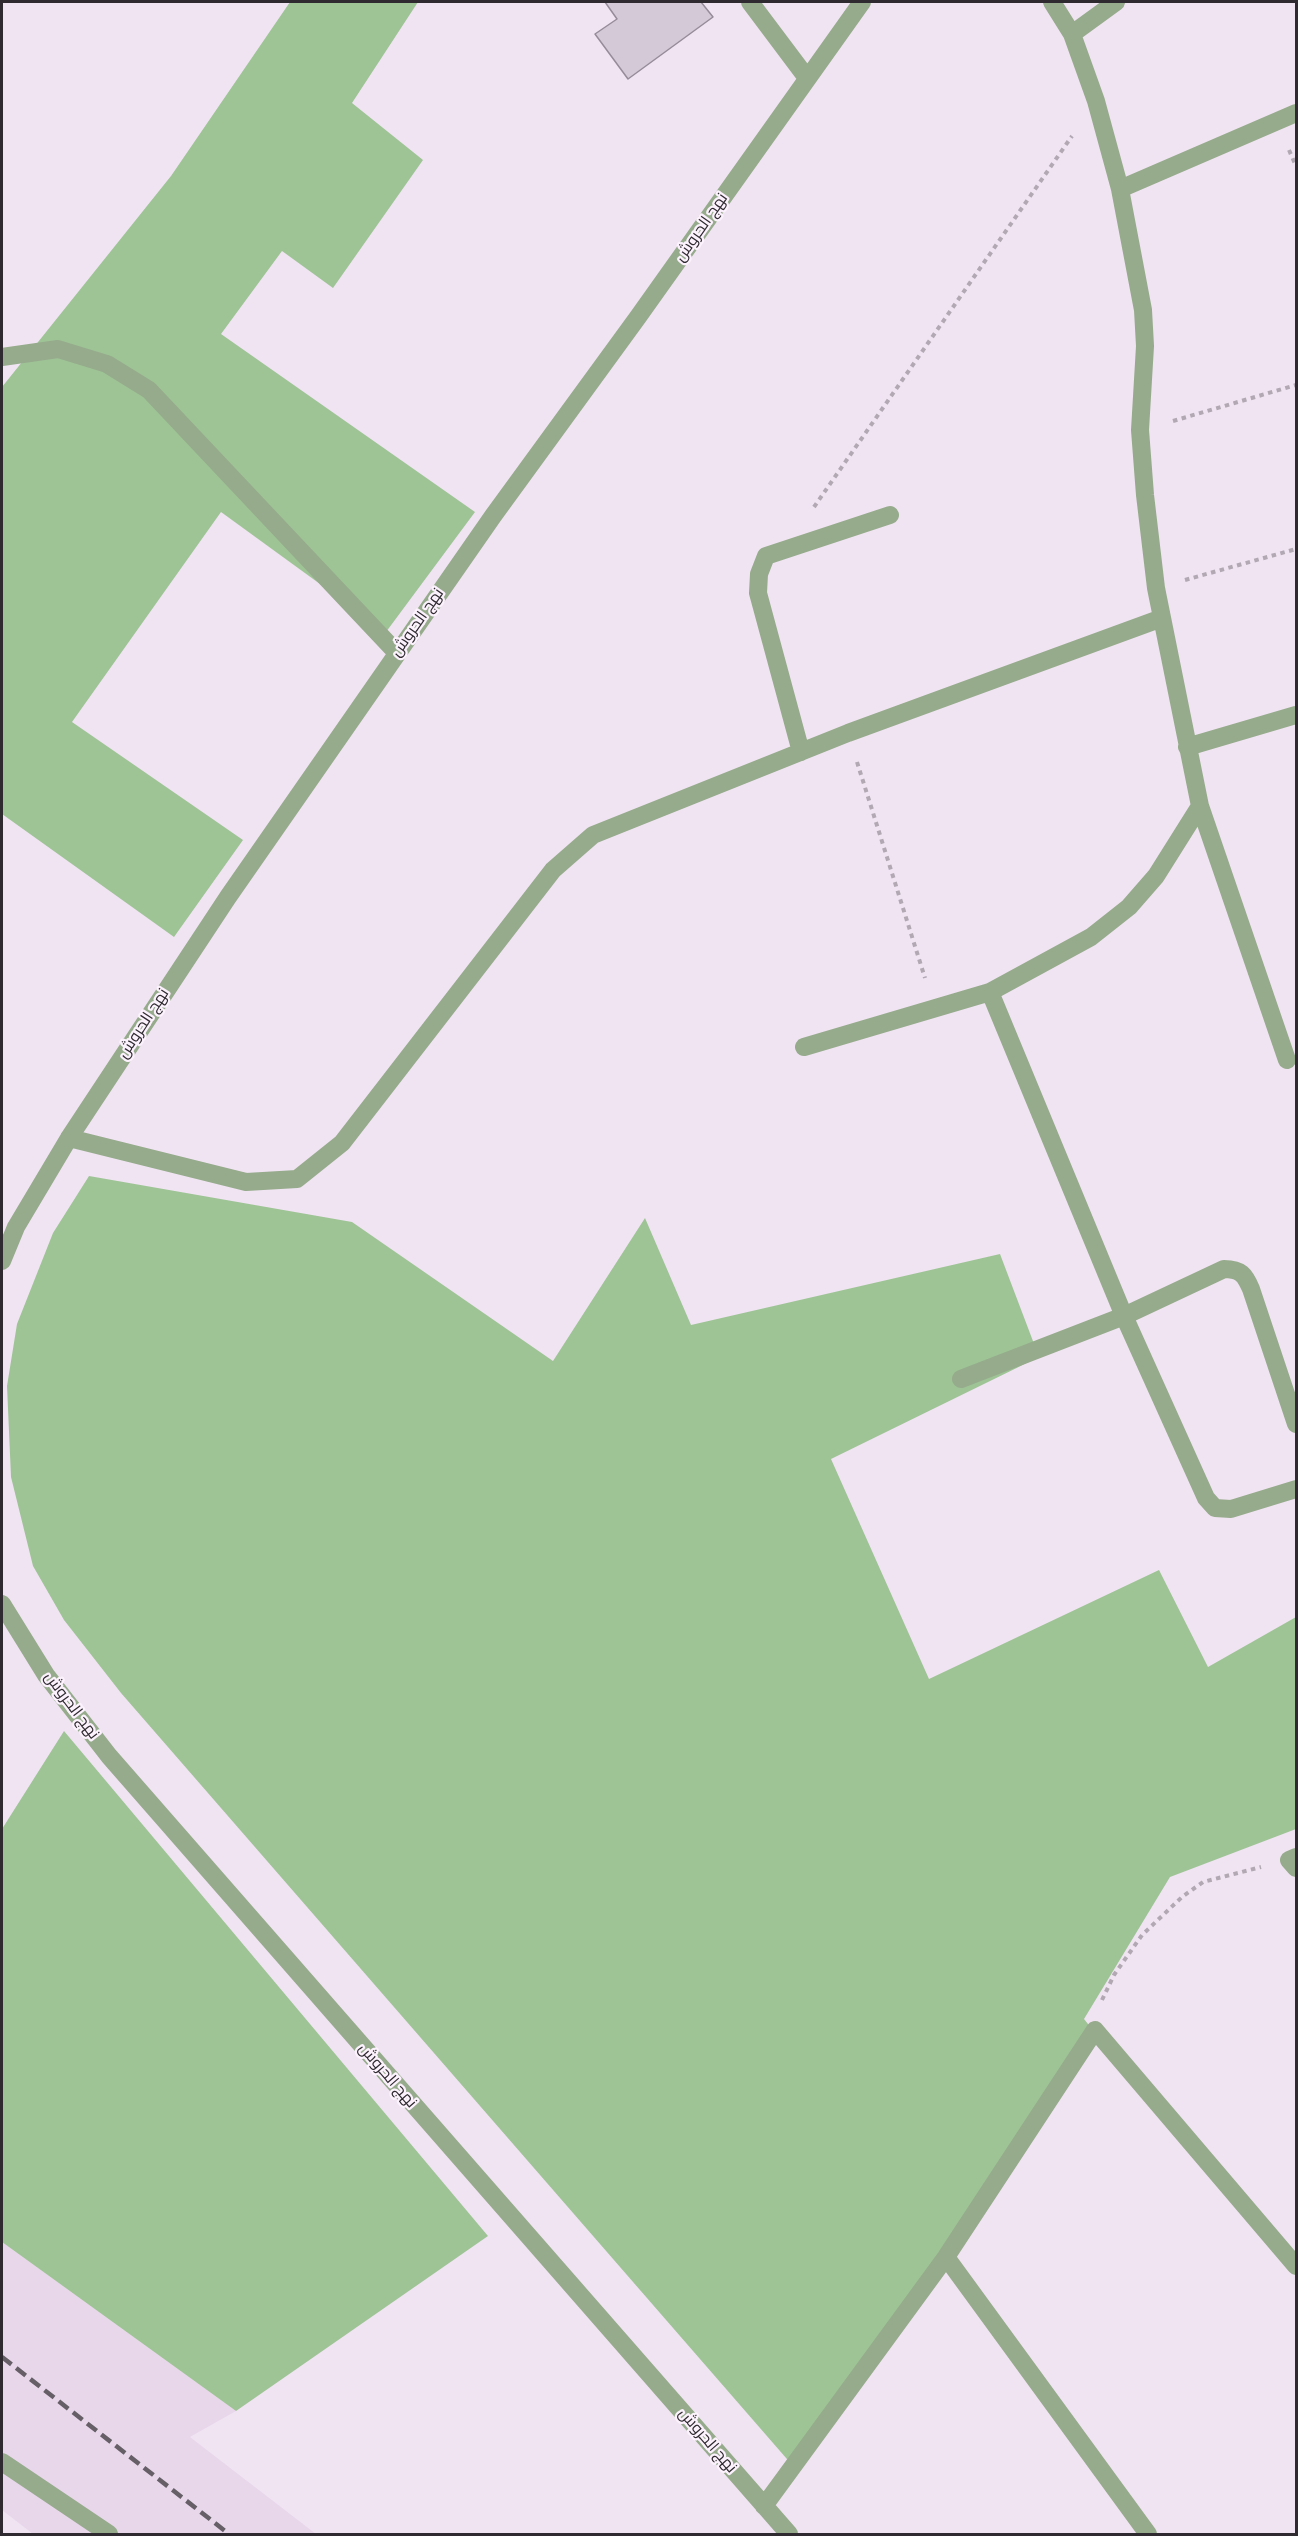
<!DOCTYPE html>
<meta charset="utf-8">
<style>
body{margin:0}
#map{position:relative;width:1298px;height:2536px;overflow:hidden;background:#f0e4f2;font-family:"Titillium Web",sans-serif}
canvas{display:block}
.frame{position:absolute;inset:0;border:3px solid #2e2a2f;pointer-events:none}
</style>
<div id="map">
<canvas width="1298" height="2536"></canvas>
<div class="frame"></div>
</div>
<script>
const c = document.querySelector('canvas').getContext('2d');
c.lineJoin = 'round';
function paint(path, color) {
  c.fillStyle = color;
  c.fill(path, 'evenodd');
}
function trace(path, color, width, dash) {
  c.strokeStyle = color;
  c.lineWidth = width;
  c.lineCap = dash ? 'butt' : 'round';
  c.setLineDash(dash || []);
  c.stroke(path);
}
function drawText(font, color, halo, rows, align = 'center') {
  c.font = font + ' "Titillium Web",Cairo,sans-serif';
  c.lineWidth = 4.5;
  c.setLineDash([]);
  c.textBaseline = 'middle';
  c.strokeStyle = halo;
  c.fillStyle = color;
  for (const [text, x, y, turn = 0] of rows) {
    c.save();
    c.translate(x, y);
    c.rotate((+turn || 0) * Math.PI / 180);
    c.textAlign = isNaN(turn) ? turn : align;
    if (halo) c.strokeText(text, 0, 0);
    c.fillText(text, 0, 0);
    c.restore();
  }
}
paint(new Path2D(`
 M2 2242 236 2411 190 2437 316 2534H33L2 2510Z`), '#e8d7eb');
paint(new Path2D(`
 M290 2H418L352 103 423 160 333 288 282 251 221 334 475 512 386 632 221 512 72 722 243 840 174 937 2 814V387L171 176Z
 M89 1176 352 1222 553 1361 645 1218 691 1325 1000 1254 1039 1357 831 1459 929 1679 1159 1570 1208 1667 1296 1617V1829L1170 1877 1084 2019 1100 2039 793 2466 121 1693 64 1620 33 1566 11 1477 7 1386 17 1324 53 1233Z
 M64 1731 488 2236 236 2411 2 2242V1829Z`), '#9ec496');
const building = new Path2D(`
 M605 2H701L713 17 628 79 595 34 617 19Z`);
paint(building, '#d4c9d6');
trace(building, '#968c99', 1.5);
trace(new Path2D(`
 M1289 150 1296 166
 M1173 421 1296 385
 M814 507 1072 136
 M1185 580 1296 549
 M857 762 925 978
 M1102 2000 1114 1975 1142 1935 1182 1897 1203 1882 1261 1867`), '#b1a8b3', 4, [4.5, 4.5]);
trace(new Path2D(`
 M750 2 807 78
 M1052 2 1072 34 1096 101 1120 189 1143 310 1145 346 1140 430 1145 495 1156 588 1200 806 1287 1060
 M1072 34 1116 2
 M1120 189 1296 113
 M2 357 58 349 107 364 149 390 397 653
 M1187 747 1296 715
 M801 752 758 593 759 574 766 556 890 515
 M990 992 1124 1316 1206 1498 1215 1508 1231 1509 1296 1489
 M804 1047 990 992 1091 937 1129 907 1156 876 1200 806
 M69 1138 246 1182 297 1179 342 1143 553 870 593 835 848 733 1162 618
 M2 1261 16 1227 69 1138 228 897 493 516 638 317 862 2
 M961 1379 1124 1316 1224 1269C1241 1269 1245 1275 1251 1289L1296 1424
 M2 1604 46 1675 109 1756 789 2534
 M1296 1857 1289 1860 1296 1868
 M946 2257 1148 2534
 M2 2462 109 2534
 M764 2506 946 2257 1095 2030 1296 2266`), '#96ab8c', 18);
trace(new Path2D(`
 M2 2357 229 2534`), '#665f67', 4.5, [12, 6]);
drawText('16px', '#2e2a2f', '#fcf2fd', [
 ["نهج الحروش",702,228,-55],
 ["نهج الحروش",418,623,-55],
 ["نهج الحروش",144,1024,-57],
 ["نهج الحروش",71,1706,53],
 ["نهج الحروش",387,2076,49],
 ["نهج الحروش",707,2441,49]
]);
</script>
